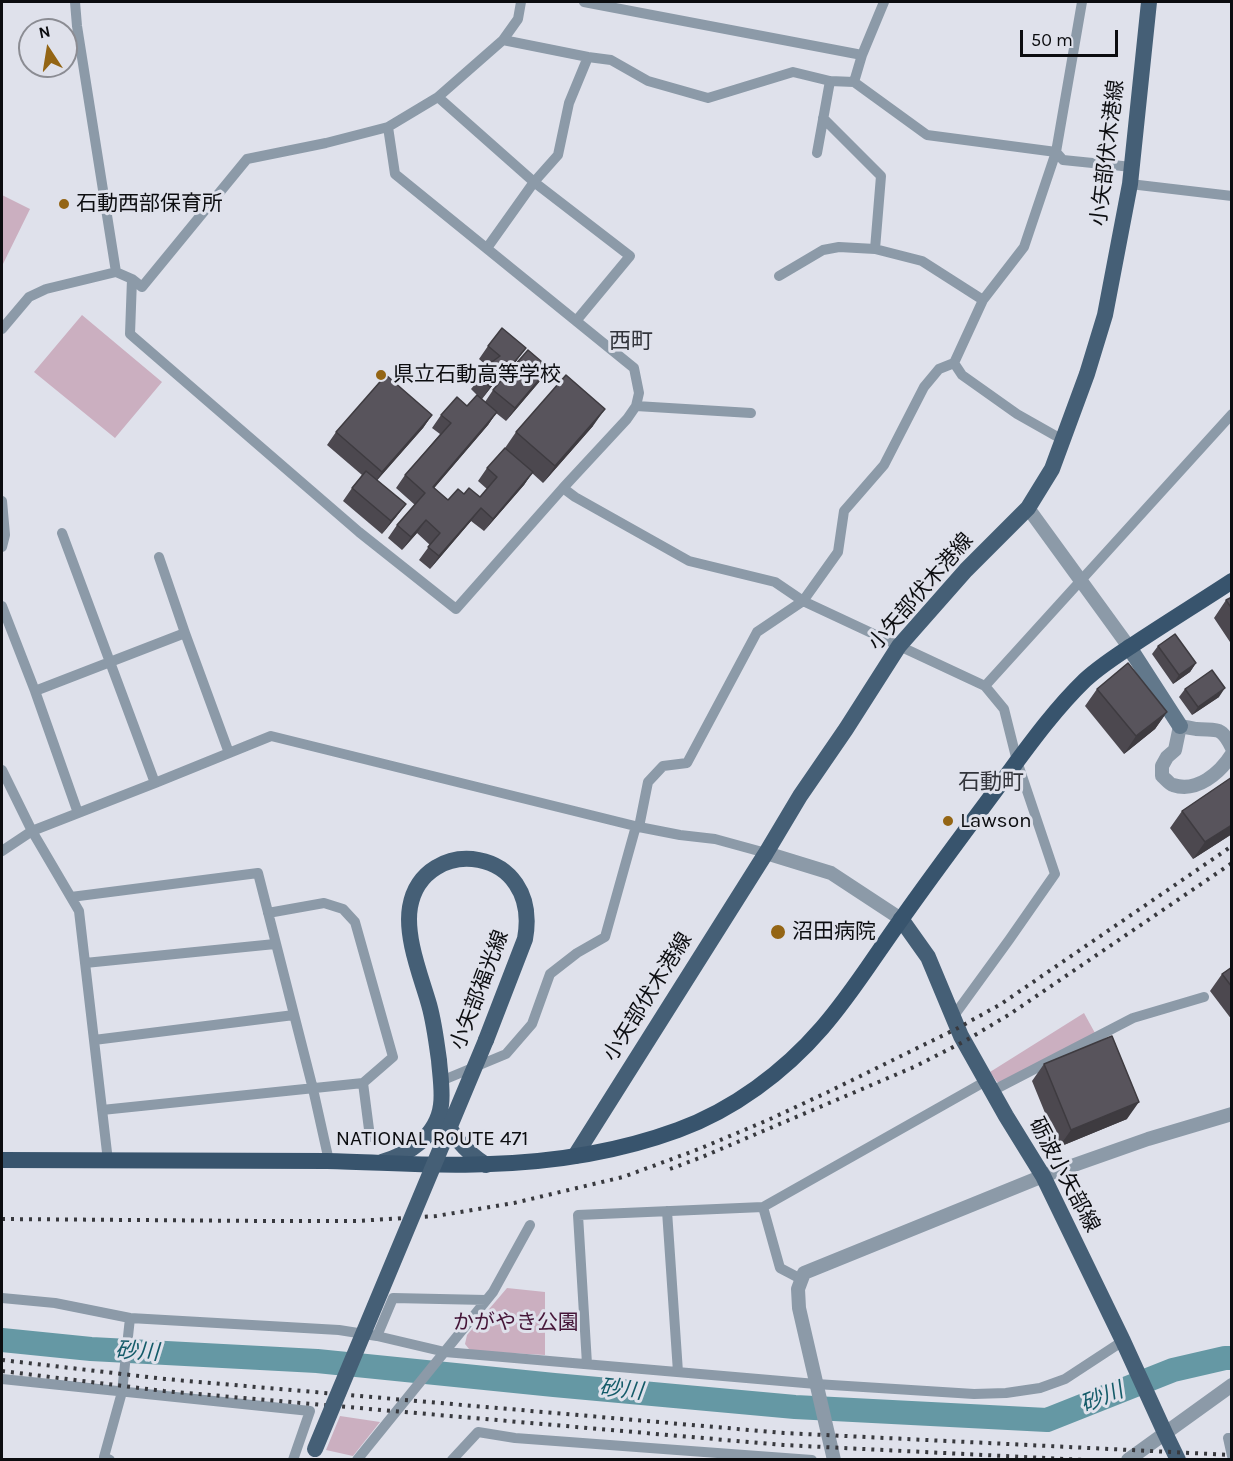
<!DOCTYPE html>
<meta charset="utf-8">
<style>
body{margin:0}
#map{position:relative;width:1233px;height:1461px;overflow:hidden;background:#dfe1eb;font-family:Karla,sans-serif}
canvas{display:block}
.frame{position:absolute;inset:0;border:3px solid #0c0d10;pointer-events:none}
.north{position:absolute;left:18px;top:18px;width:60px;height:60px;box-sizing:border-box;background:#dfe1eb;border:2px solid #8b8c93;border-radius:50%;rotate:348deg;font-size:16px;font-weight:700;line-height:24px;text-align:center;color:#0c0d10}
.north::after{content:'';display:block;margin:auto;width:21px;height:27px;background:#946514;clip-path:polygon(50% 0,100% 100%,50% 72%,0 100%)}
.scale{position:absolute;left:1020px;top:30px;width:98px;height:27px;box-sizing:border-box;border:3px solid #0c0d10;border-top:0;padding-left:8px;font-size:18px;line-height:21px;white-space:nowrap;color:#0c0d10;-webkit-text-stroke:4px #dfe1eb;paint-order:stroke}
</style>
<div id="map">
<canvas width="1233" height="1461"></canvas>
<div class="frame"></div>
<div class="north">N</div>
<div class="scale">50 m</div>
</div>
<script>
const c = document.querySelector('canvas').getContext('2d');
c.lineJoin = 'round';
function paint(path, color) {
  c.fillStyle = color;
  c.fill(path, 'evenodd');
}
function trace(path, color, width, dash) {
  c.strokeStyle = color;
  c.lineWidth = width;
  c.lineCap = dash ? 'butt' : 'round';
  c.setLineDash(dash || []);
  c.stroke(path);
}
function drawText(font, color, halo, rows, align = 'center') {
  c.font = font + ' Karla,"Noto Sans JP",sans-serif';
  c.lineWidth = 6;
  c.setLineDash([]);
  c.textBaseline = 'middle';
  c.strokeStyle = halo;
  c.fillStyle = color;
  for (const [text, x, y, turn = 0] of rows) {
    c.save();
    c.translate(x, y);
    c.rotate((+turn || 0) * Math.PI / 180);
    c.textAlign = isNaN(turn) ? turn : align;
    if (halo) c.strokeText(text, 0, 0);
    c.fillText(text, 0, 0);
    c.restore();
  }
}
paint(new Path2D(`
 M2 195 30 209 2 266Z
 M82 315 162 382 115 438 34 372Z
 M1084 1013 1095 1033 1004 1082H997L990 1072Z
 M507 1288 545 1292V1355L474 1351 469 1349 465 1344 467 1335Z
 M340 1416 380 1422 353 1456 326 1450Z`), '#cbafc0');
trace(new Path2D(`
 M2 1340 91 1349 317 1361 554 1385 795 1407 1047 1420 1173 1370 1225 1358H1232`), '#6598a4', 24);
trace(new Path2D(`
 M75 2 77 26 116 272
 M584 2 862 55
 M884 2 862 55 854 82 927 135 1056 152 1063 160 1132 167
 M503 40 588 57 611 60 648 81 708 98 793 72 830 81 854 82
 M438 97 534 182 630 256 576 321
 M823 118 881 176 875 249 922 261 983 300
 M817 153 830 81
 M1130 184 1232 196
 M487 248 534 182 558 155 569 103 588 57
 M779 276 823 250 839 247 875 249
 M132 279 130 334 359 532 456 609 563 488 627 419 636 406 639 393 634 368 395 174 388 127
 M2 329 29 297 46 289 116 272 132 279 142 287 247 159 326 143 388 127 438 97 503 40 518 19 521 2
 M954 363 962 375 1017 414 1063 440
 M636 406 751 413
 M563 488 575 497 689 561 775 582 803 601 985 686 1004 709 1017 761 1055 874 1009 940 953 1017
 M2 501 5 535 2 547
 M62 533 155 783
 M159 557 185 633 229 753
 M2 606 35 691 78 813
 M985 686 1232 414
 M35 691 185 633
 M2 770 32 831 79 911 108 1161
 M639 827 648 782 663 766 687 763 757 632 803 601 838 552 844 511 884 465 924 387 939 369 954 363 983 300 1024 247 1056 152 1082 2
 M2 851 32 831 155 783 271 736 639 827 680 835 715 839 766 853
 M71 897 258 873 313 1089 329 1161
 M85 963 275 944
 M94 1040 294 1015
 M441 1081 506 1054 532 1024 550 974 577 953 605 937 636 826
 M363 1083 370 1137
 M992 1091 1133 1018 1204 997
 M102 1110 363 1083 393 1057 355 922 343 909 324 903 268 913
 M763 1207 780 1268 801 1279
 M667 1211 678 1372
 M2 1298 55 1303 130 1318 339 1330 377 1336 445 1352 816 1384 974 1394 1006 1393 1040 1388 1065 1379 1123 1341
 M377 1336 393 1298 486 1300
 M587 1364 578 1215 763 1207 986 1081
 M2 1379 310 1411 293 1460
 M1232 1438H1228L1232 1456
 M110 1460 104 1457 122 1392 130 1318
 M357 1460 493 1292 530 1225
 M452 1460 478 1432 515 1438 812 1460`), '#8c9aa8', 10);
trace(new Path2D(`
 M1028 508 1129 647
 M1232 748C1221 725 1217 731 1196 729 1191 728 1185 727 1180 726L1175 750 1167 757 1162 766V776C1166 779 1169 784 1173 785 1197 793 1220 773 1232 754
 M766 853 831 873 901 919
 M834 1460 799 1308 798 1289 804 1273 1043 1176 1148 1139 1232 1114
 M1128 1460 1232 1385`), '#8c9aa8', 14);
trace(new Path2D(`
 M1129 647 1180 726`), '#62788b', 16);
trace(new Path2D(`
 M901 919 928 957 961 1036 1006 1116 1043 1176 1123 1341 1165 1433 1178 1460
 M444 1115C451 1136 468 1153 486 1165
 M575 1156 766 853 800 796 846 729 899 646 966 570 1028 508 1052 469 1087 374 1105 315 1130 184 1149 2
 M382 1162C409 1154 437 1136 441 1105 443 1091 440 1074 439 1060 436 1040 434 1020 428 1001 420 974 405 936 410 907 423 833 542 845 525 939L486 1040`), '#455f76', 16);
trace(new Path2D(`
 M2 1160C110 1161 219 1160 327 1161 381 1162 435 1167 490 1164 553 1162 618 1152 678 1130 733 1110 784 1072 822 1028 851 995 874 957 900 921 933 874 967 829 1001 783 1027 748 1053 711 1085 680 1102 664 1125 650 1145 637 1174 618 1203 600 1232 581`), '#38546d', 16);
trace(new Path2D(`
 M670 1169 702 1157 914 1067 965 1041 1010 1014 1232 863
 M2 1219 265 1221H357L436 1216 514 1203 623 1177 699 1149 768 1120 828 1092 958 1028 1001 1004 1232 846
 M2 1360 165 1379 784 1433 1232 1455
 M2 1371 164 1391 783 1445 1085 1460`), '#38393e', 4, [3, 6]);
trace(new Path2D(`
 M315 1449 486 1040`), '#455f76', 16);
paint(new Path2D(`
 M488 346 517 360 502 379 499 377 482 399 485 402 493 390 540 381 506 421 496 413 488 425 434 488 448 500 464 494 480 497 487 489 478 481 487 468 505 448 516 432 593 426 543 483 532 473 524 485 484 531 471 521 430 569 419 560 430 545 417 533 402 550 388 538 397 525 415 505 396 488 405 475 440 434 432 428 441 415 467 406 477 395 471 389 477 382 476 380 485 367 487 366 479 359Z
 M432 415 423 428 377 480 406 504 396 517 382 534 343 501 352 488 362 475 327 445 336 432Z
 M1232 597V645L1214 618 1226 600Z
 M1158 646 1196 663 1190 672 1173 684 1152 654Z
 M1097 689 1167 712 1155 729 1124 754 1085 706Z
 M1185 689 1219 697 1192 715 1179 697Z
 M1182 811 1232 834 1193 859 1170 828Z
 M1232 967V1020L1210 991 1222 974Z
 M1044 1064 1127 1119 1059 1147 1032 1081Z`), '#4c484f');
paint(new Path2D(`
 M526 348 517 360 502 379 511 366Z
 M508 365 499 377 481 400 490 387Z
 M549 368 540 381 506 421 515 408Z
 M605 409 593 426 543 483 555 466Z
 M497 412 488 425 424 500 433 487Z
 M432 415 423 428 373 485 382 472Z
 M533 472 524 485 484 531 493 519Z
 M406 504 396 517 382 534 391 521Z
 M481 508 471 521 430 569 439 556Z
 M426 520 417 533 402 550 411 537Z
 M1196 663 1190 672 1173 684 1179 675Z
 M1225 688 1219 697 1192 715 1198 707Z
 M1167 712 1155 729 1124 754 1136 736Z
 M1232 825V834L1193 859 1205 842Z
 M1139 1102 1127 1119 1059 1147 1071 1130Z`), '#3e3b40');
const building = new Path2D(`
 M502 328 526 348 511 366 508 365 490 387 480 377 487 372 485 367 500 356 488 346Z
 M528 350 549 368 515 408 493 390Z
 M386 375 432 415 382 472 336 432Z
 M566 375 605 409 555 466 516 432Z
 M477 395 497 412 433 487 448 500 458 489 464 494 469 488 480 497 497 477 487 468 505 448 533 472 493 519 481 508 439 556 428 547 440 533 426 520 411 537 397 525 425 493 405 475 451 423 441 415 457 397 467 406Z
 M366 471 406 504 391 521 352 488Z
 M1232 597V609L1226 600Z
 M1175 634 1196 663 1179 675 1158 646Z
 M1128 663 1167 712 1136 736 1097 689Z
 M1212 670 1225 688 1198 707 1185 689Z
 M1232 777V825L1205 842 1182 811Z
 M1232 967V987L1222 974Z
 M1112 1036 1139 1102 1071 1130 1044 1064Z`);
paint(building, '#58545c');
trace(building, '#3e3b40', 1.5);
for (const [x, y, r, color] of [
 [64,204,6,"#946514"],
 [381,375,6,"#946514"],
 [948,821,6,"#946514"],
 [778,932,8,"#946514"]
]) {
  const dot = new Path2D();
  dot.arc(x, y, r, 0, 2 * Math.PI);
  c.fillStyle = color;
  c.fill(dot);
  trace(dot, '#dfe1eb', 2);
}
drawText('21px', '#0c0d10', '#dfe1eb', [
 ["小矢部伏木港線",1108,153,-83],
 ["小矢部伏木港線",921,592,-49],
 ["小矢部福光線",480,990,-69],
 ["小矢部伏木港線",648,997,-58],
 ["NATIONAL ROUTE 471",432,1139],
 ["砺波小矢部線",1064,1175,62]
]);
drawText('21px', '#0c0d10', '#dfe1eb', [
 ["石動西部保育所",76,204],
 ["県立石動高等学校",393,375],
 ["Lawson",960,821],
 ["沼田病院",792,932]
], 'left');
drawText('21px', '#451538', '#dfe1eb', [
 ["かがやき公園",516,1323]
]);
drawText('22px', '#32343b', '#dfe1eb', [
 ["西町",631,342],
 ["石動町",991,783]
]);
drawText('italic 22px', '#145b69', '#dfe1eb', [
 ["砂川",137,1352,3],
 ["砂川",621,1390,6],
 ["砂川",1102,1398,-22]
]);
</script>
